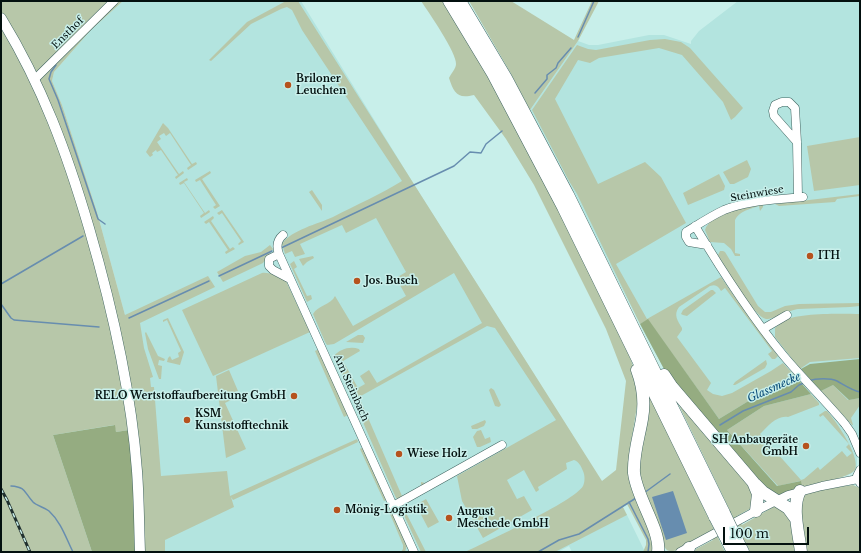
<!DOCTYPE html>
<meta charset="utf-8">
<style>
body{margin:0}
#map{position:relative;width:861px;height:553px;overflow:hidden;background:#c8efea;font-family:"Libre Baskerville",serif}
canvas{display:block}
.frame{position:absolute;inset:0;border:2px solid #03100f;pointer-events:none}
.scale{position:absolute;left:723px;top:527px;width:86px;height:18px;box-sizing:border-box;border:2px solid #03100f;border-top:0;padding-left:5px;font-size:12px;line-height:14px;white-space:nowrap;color:#03100f;-webkit-text-stroke:3px #c8efea;paint-order:stroke}
</style>
<div id="map">
<canvas width="861" height="553"></canvas>
<div class="frame"></div>
<div class="scale">100 m</div>
</div>
<script>
const c = document.querySelector('canvas').getContext('2d');
c.lineJoin = 'round';
function paint(path, color) {
  c.fillStyle = color;
  c.fill(path, 'evenodd');
}
function trace(path, color, width, dash) {
  c.strokeStyle = color;
  c.lineWidth = width;
  c.lineCap = dash ? 'butt' : 'round';
  c.setLineDash(dash || []);
  c.stroke(path);
}
function drawText(font, color, halo, rows, align = 'center') {
  c.font = font + ' "Libre Baskerville",serif';
  c.lineWidth = 3;
  c.setLineDash([]);
  c.textBaseline = 'middle';
  c.strokeStyle = halo;
  c.fillStyle = color;
  for (const [text, x, y, turn = 0] of rows) {
    c.save();
    c.translate(x, y);
    c.rotate((+turn || 0) * Math.PI / 180);
    c.textAlign = isNaN(turn) ? turn : align;
    if (halo) c.strokeText(text, 0, 0);
    c.fillText(text, 0, 0);
    c.restore();
  }
}
paint(new Path2D(`
 M123 1H301L415 186 602 482 627 515 645 552H572L569 546 558 552H151L125 315 97 212 62 105 52 81 54 72 91 30Z
 M738 1H860V457L857 458V467L851 474 802 487 781 495 722 440 664 369 640 324 530 110 578 41 589 45H598L649 35H664L691 44V41L699 31Z`), '#b3e4df');
paint(new Path2D(`
 M1 1H123L91 30 54 72 52 81 62 105 97 212 125 315 208 276 215 287 140 323 144 348 153 377 150 378 151 387H154L161 476 227 471 230 496 357 439 358 442 233 500 231 497 234 507 165 540V552H143L138 453 93 233 15 35 1 11Z
 M286 1H298L602 481 616 470 626 381 606 329 534 185 506 139 474 95C457 99 454 93 449 78 451 73 456 69 456 64 457 53 429 13 421 1H443C496 86 542 174 585 264 601 296 617 327 631 360L635 372 639 394 629 455 653 537 655 552H643L646 545V540L627 504 623 507 627 515 555 552H465C486 542 575 501 583 486 585 482 585 475 583 471 581 466 579 462 574 460L566 463 567 469 538 487 539 490 536 492 524 470 507 480 517 499 524 496 532 510 483 538 462 501 457 476 556 420 495 328 487 326 359 397 402 496 421 487V482L425 483V485L399 500 396 498 334 356C340 349 350 346 359 349L360 351 343 361 358 388 365 384 360 376 369 370 377 383 482 323 454 273 334 344 327 345 325 342 313 314C318 305 331 305 335 296L353 326 406 296 396 278 406 272 376 218 346 233 342 225 300 244 305 254 295 257 292 251 285 254 282 244C291 230 318 224 333 217 356 205 381 194 402 181L302 30 292 10 287 7 281 9 251 24 211 61 209 60 247 22Z
 M469 1H511L574 40 592 1H599L578 41 530 110 510 72Z
 M1 24 36 91 44 113 53 129 69 173 103 293 120 371 129 430 116 432 114 425 53 435 92 552H1Z
 M665 39 681 42 690 48 743 108 735 117 731 120 723 102 682 55 659 48 599 58 590 63 578 60 555 99 598 184 645 162 661 177 686 223 616 264 647 319 721 277 750 319 778 356 775 359H772L768 354 772 351 725 288 721 291C718 286 716 284 710 286L679 307C673 315 678 321 682 328V330L677 337 711 383 707 390 713 394 722 396 732 393 771 371 783 363 793 374 719 419 648 320 640 324 577 194 569 181 532 110 577 45 588 49 596 50 650 40Z
 M163 123 168 128 192 164 196 162 197 164 188 170 187 168 191 165 170 133 166 136 164 133 159 136 161 139 157 142 179 174 183 171 184 173 176 179 175 177 178 175 161 150 157 152 156 150 152 153 153 155 150 157 146 152Z
 M860 137V185L814 191 807 146Z
 M747 160 751 169 748 177 734 184H730L723 172Z
 M210 171 211 173 202 179 220 206 215 209 213 207 216 205 200 180 196 182 195 180Z
 M719 174 725 186 724 190 688 205 683 193Z
 M187 178 188 180 184 182 205 213 209 210 210 212 201 218 200 216 204 213 184 183 180 185 179 183Z
 M312 190 322 205V211L309 192Z
 M860 194V196L837 199 835 202 779 206 775 204Z
 M763 205V207L760 211 759 206C750 209 739 211 735 220V253L740 254V256H735L731 249 724 243 710 242 705 230C710 213 747 207 763 205Z
 M222 210 244 242 239 245 238 244 241 241 222 213 219 215 217 213Z
 M213 216 214 218 211 221 230 249 233 247 235 249 226 254 225 252 228 250 209 222 206 224 204 222Z
 M270 245 273 249 263 263 223 282 217 272 245 256 261 252Z
 M720 251H723L725 252 758 306 765 312H771L785 306 799 304 860 303V306L850 307 798 309C790 310 771 320 766 319 754 317 725 267 718 255Z
 M313 256 314 258 307 262 303 266 299 259Z
 M294 261 297 267 294 269 307 296 311 295 312 299 307 302 290 264Z
 M262 273C270 272 279 277 286 281L310 332 213 376 182 310Z
 M711 290H713L716 293 687 316 683 315 681 314 683 310Z
 M860 314V358L810 362 800 369 775 337V328C777 326 780 324 782 322 797 312 842 314 860 314Z
 M168 318 184 352 180 365 167 362 168 358 170 356 172 360 179 357 178 353 181 351 167 320 163 322V320Z
 M146 332 158 356 165 359 164 361 159 360 158 365 162 366 161 379H159L148 349 145 333Z
 M358 335H363L365 338 363 343 346 342Z
 M319 349 348 415 344 417 315 351Z
 M766 360 767 364 765 368 737 384 735 385H733L735 382Z
 M229 370 238 391 229 395 231 400 225 403 246 449 226 458 216 376Z
 M833 385 848 400 860 398V405L851 418 853 425H852L821 391Z
 M647 386 690 480 725 552H694L696 549 713 540 709 533C702 537 678 553 670 551 667 551 665 548 663 545 655 523 643 499 640 475 637 447 644 414 647 386Z
 M491 388 494 390 501 405 499 407 495 406 489 390Z
 M673 393 751 483 756 497 753 507 737 516 742 525 775 506 791 515 798 552H750Z
 M811 394 819 403V405L788 417C777 415 768 426 760 434L801 480 804 479 818 467 820 470 842 451 847 457 852 453 846 447 849 444 823 415 820 417 819 415 825 411H827C836 421 861 457 855 470 849 478 812 485 802 487L800 481 778 486 727 430 764 406Z
 M485 420 486 422 484 426 477 429H472L471 426Z
 M481 430 485 439 490 437 491 442 480 447H477L473 437 477 431Z
 M361 448 364 449 386 500 384 501 360 449Z
 M853 485 860 488V552H804L799 499 802 495 829 488Z
 M426 499 439 522 428 528 416 505Z
 M403 507 426 552H421L401 509Z
 M388 509 391 510 407 545 405 552H401L403 549V545Z`), '#b7c7a9');
paint(new Path2D(`
 M648 319 719 419 793 374 811 394 764 406 727 430 777 486 801 481 802 487C791 491 780 497 769 493L722 440 664 369 640 324Z
 M860 359V398L849 400 833 385 821 391 801 369 810 364Z
 M115 425 116 432 129 430 133 462 136 552H92L53 435Z`), '#95ac81');
paint(new Path2D(`
 M673 491 687 533 666 540 652 497Z`), '#678daf');
trace(new Path2D(`
 M578 37 594 1
 M56 65 51 72 49 79 58 100 98 219 105 224
 M535 93 547 79V75L556 68 558 63 571 48
 M281 248 454 166 470 152 481 153 486 144 502 131
 M219 276 272 251
 M1 284 83 236
 M1 304 11 318 14 320 99 327
 M129 318 209 281
 M809 381C816 378 831 378 837 381 846 386 851 390 860 392
 M720 425 743 411 791 392 799 385 804 383
 M11 486C26 487 24 492 33 502 37 506 44 507 49 511 61 522 66 538 73 552
 M644 493 670 474
 M629 502 648 539 649 544 648 552
 M538 552 559 540 579 534 636 498`), '#678daf', 1.5);
const minor = new Path2D(`
 M35 79 114 1
 M797 142 774 116 773 111 775 105 782 102H789L795 108 797 142 798 197
 M695 226C722 271 750 315 783 355 803 379 825 400 845 424L852 434 860 453
 M283 235C277 240 276 246 279 254L414 552
 M707 245 689 242 686 237V232C699 224 711 216 724 210 748 200 777 200 803 197
 M279 254 269 259V266L273 270 290 279
 M763 329 787 315
 M860 470 857 476 860 483
 M393 506 502 445
 M680 552 756 511 788 495 822 486 858 479`);
const major = new Path2D(`
 M1 18C42 85 67 153 89 228 112 307 131 388 137 471 139 498 139 525 140 552`);
const highway = new Path2D(`
 M449 1 493 74 563 207 715 517
 M460 1 506 78 568 195 724 513
 M637 370C643 386 645 402 642 419 639 437 633 454 634 473 637 499 661 530 658 552
 M664 375 672 387 753 482 758 494 756 511
 M755 484 763 492 788 508 796 519
 M800 491C791 507 799 534 801 552
 M736 538 743 552
 M728 542 733 552
 M687 552 689 548`);
trace(minor, '#416561', 9);
trace(major, '#416561', 11);
trace(highway, '#416561', 13);
trace(minor, '#fff', 8);
trace(major, '#fff', 10);
trace(highway, '#fff', 12);
const rail = new Path2D(`
 M1 489 7 500 30 552`);
trace(rail, '#20302f', 3);
trace(rail, '#c8efea', 1.5, [4.5]);
const highwayBridge = new Path2D(`
 M724 513 736 538
 M715 517 728 542`);
trace(highwayBridge, '#416561', 13, []);
trace(highwayBridge, '#fff', 12);
for (const [x, y, r, color] of [
 [288,85,4,"#b6521d"],
 [810,256,4,"#b6521d"],
 [357,281,4,"#b6521d"],
 [294,396,4,"#b6521d"],
 [187,420,4,"#b6521d"],
 [806,446,4,"#b6521d"],
 [399,454,4,"#b6521d"],
 [337,510,4,"#b6521d"],
 [449,518,4,"#b6521d"]
]) {
  const dot = new Path2D();
  dot.arc(x, y, r, 0, 2 * Math.PI);
  c.fillStyle = color;
  c.fill(dot);
  trace(dot, '#c8efea', 1.5);
}
drawText('10px', '#03100f', '#c8efea', [
 ["Ensthof",68,33,-45],
 ["Steinwiese",757,194,-10],
 ["Am Steinbach",351,388,66]
]);
drawText('bold 10px', '#03100f', '#c8efea', [
 ["Briloner",296,79],
 ["Leuchten",296,91],
 ["ITH",818,256],
 ["Jos. Busch",365,281],
 ["RELO Wertstoffaufbereitung GmbH",286,396,"right"],
 ["KSM",195,414],
 ["Kunststofftechnik",195,426],
 ["SH Anbaugeräte",798,440,"right"],
 ["GmbH",798,452,"right"],
 ["Wiese Holz",407,454],
 ["Mönig-Logistik",345,510],
 ["August",457,512],
 ["Meschede GmbH",457,524]
], 'left');
drawText('italic 11px', '#084a77', '#c8efea', [
 ["Glassmecke",774,388,-24]
]);
</script>
